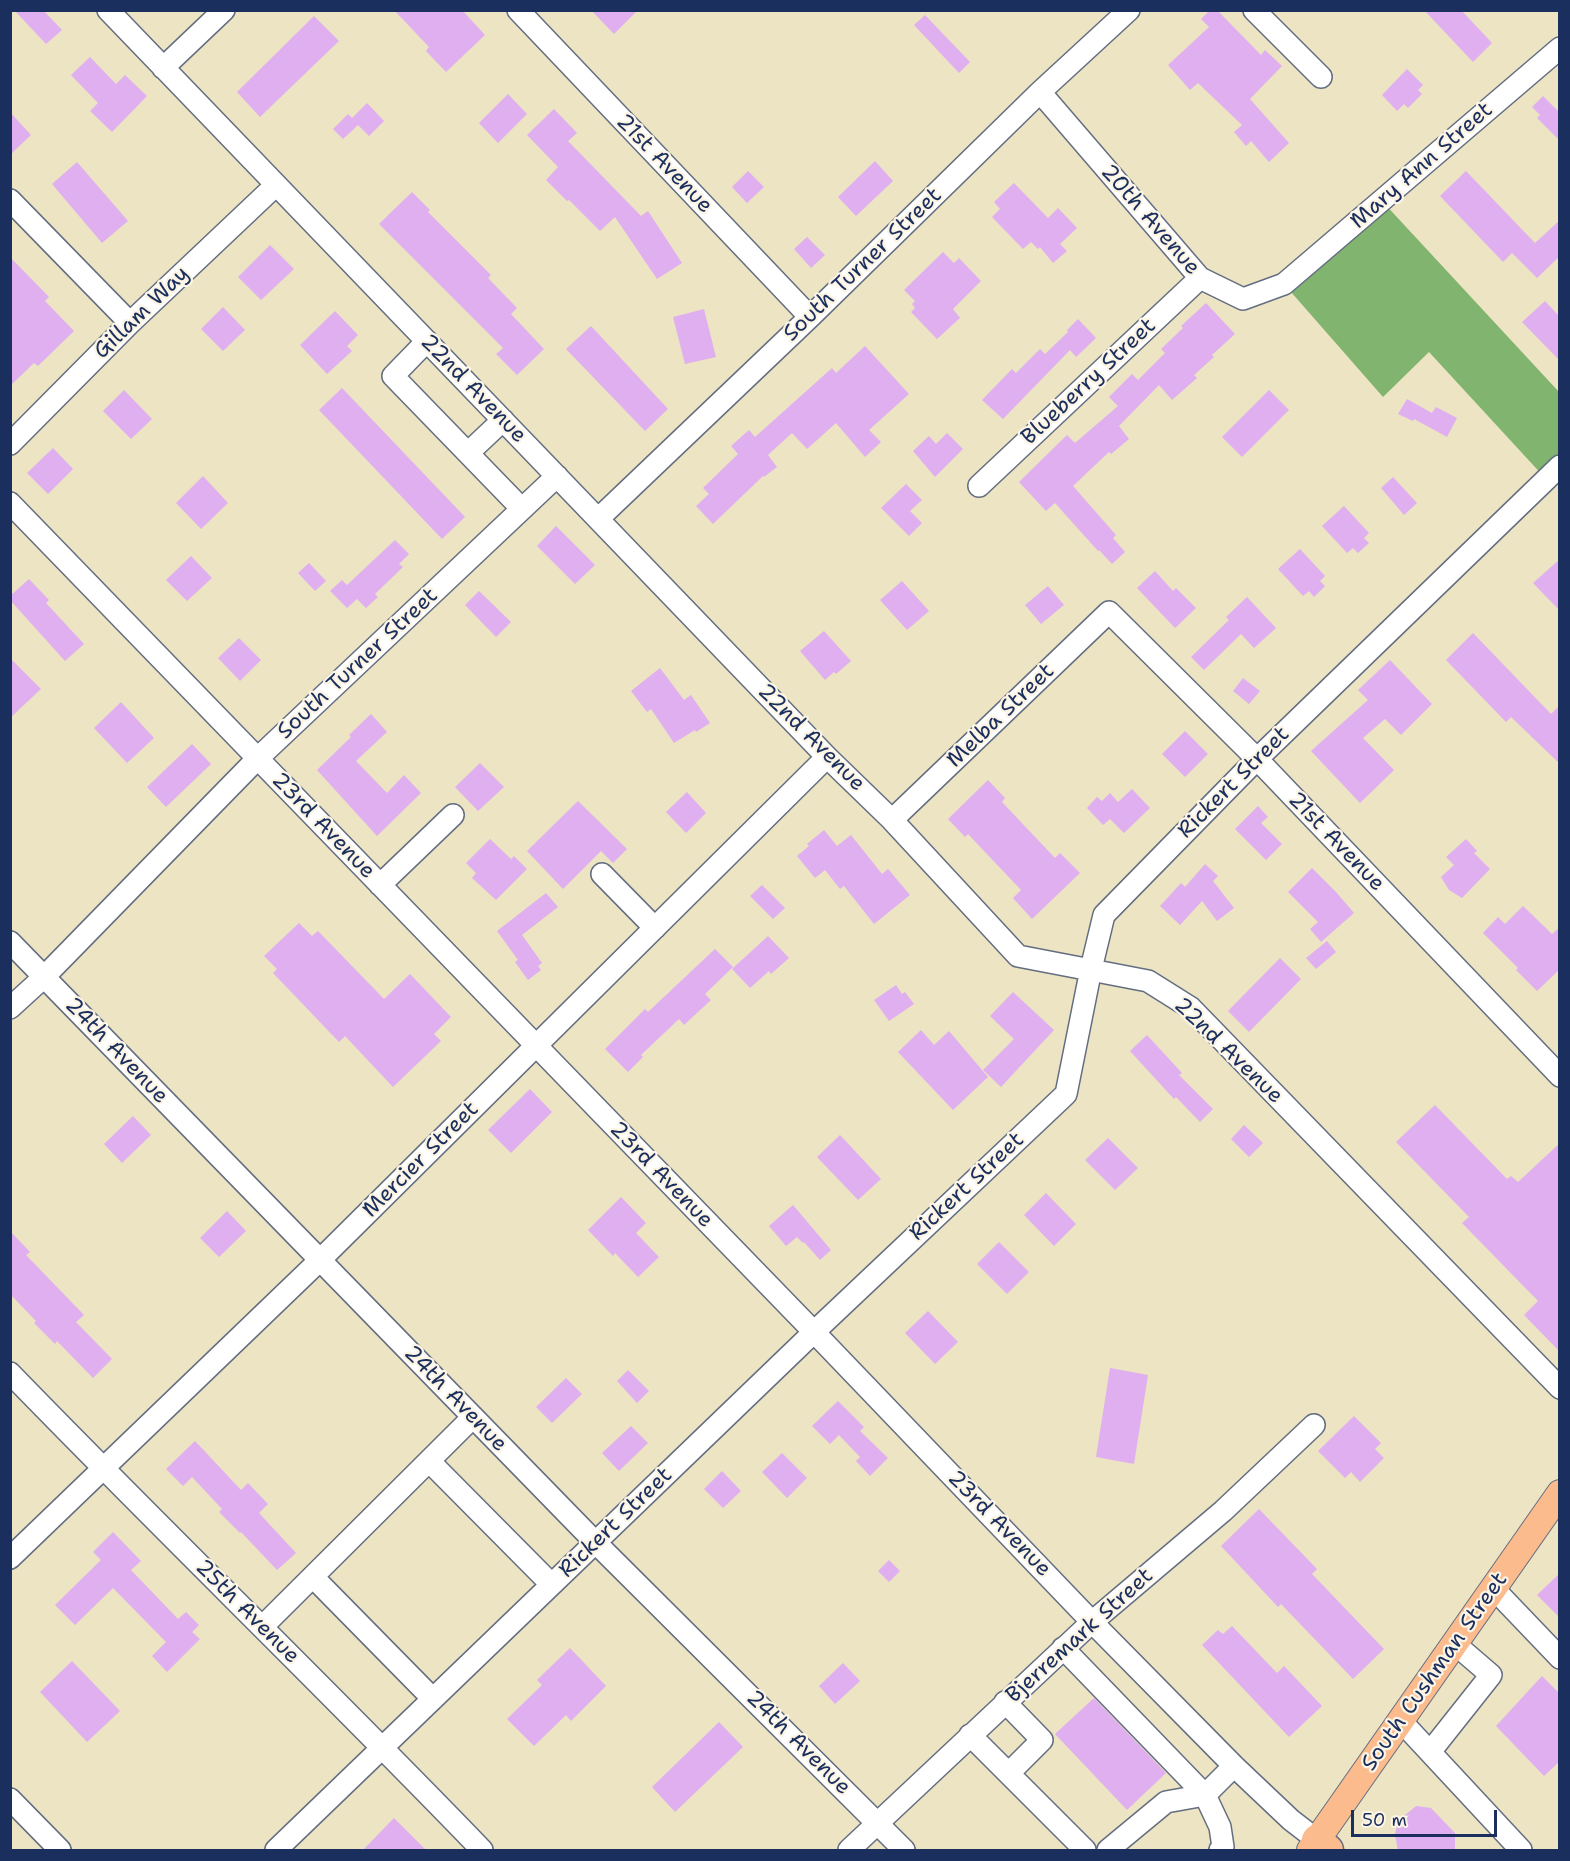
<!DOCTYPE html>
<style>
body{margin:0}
#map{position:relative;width:1570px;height:1861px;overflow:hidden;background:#ece4c3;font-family:"Shantell Sans",sans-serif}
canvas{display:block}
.frame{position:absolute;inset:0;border:12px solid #1b2f5e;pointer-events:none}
.scale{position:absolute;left:1351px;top:1810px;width:146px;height:27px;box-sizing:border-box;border:3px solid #1b2f5e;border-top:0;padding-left:8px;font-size:18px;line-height:21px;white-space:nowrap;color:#1b2f5e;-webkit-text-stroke:4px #fcf5e5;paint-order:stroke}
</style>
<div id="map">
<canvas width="1570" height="1861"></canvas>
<div class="frame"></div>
<div class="scale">50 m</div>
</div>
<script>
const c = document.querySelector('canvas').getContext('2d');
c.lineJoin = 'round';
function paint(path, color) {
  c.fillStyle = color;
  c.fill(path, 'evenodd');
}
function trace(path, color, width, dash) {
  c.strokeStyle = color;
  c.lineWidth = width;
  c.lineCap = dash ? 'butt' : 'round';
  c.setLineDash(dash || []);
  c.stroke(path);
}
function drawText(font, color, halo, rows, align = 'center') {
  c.font = font + ' "Shantell Sans",sans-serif';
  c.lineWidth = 4.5;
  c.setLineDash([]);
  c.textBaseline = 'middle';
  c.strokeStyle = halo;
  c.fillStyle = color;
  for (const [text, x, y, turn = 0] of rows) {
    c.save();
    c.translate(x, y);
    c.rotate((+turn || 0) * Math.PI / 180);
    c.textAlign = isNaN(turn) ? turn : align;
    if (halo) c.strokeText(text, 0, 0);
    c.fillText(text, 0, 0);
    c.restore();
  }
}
paint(new Path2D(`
 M1382 201 1559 392V466L1546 479 1429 352 1383 397 1284 284Z`), '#81b46e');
paint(new Path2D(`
 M14 10H43L62 30 46 44Z
 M394 10H462L485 35 446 72 426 51 429 47Z
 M591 10H638L614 34Z
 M1210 10H1217L1261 55 1265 50 1282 66 1250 99 1289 143 1269 162 1251 141 1246 146 1234 132 1242 125 1198 83 1190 90 1168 65 1209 27 1201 19Z
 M1424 10H1461L1492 43 1473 62Z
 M925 15 970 62 959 73 914 25Z
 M314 16 339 41 260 117 237 92Z
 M90 57 116 84 125 75 147 96 112 132 90 111 98 103 71 75Z
 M1407 69 1423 85 1418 90 1422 94 1408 108 1404 104 1397 111 1382 95Z
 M508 94 527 114 498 143 479 123Z
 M1543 96 1560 113V141L1537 118 1540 115 1532 107Z
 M367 103 384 121 369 136 358 125 343 139 333 129 348 114 352 118Z
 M554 109 577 133 568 141 641 216 648 211 682 263 657 279 615 217 600 231 569 200 567 201 546 180 558 167 527 135Z
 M10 112 31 135 10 155Z
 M875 161 893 181 856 216 838 197Z
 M77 162 128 221 102 243 52 184Z
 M748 171 764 187 747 203 732 187Z
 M1466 171 1535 243 1560 220V256L1537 278 1512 253 1503 262 1440 196Z
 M1014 183 1048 218 1058 208 1077 228 1060 244 1067 251 1053 263 1040 247 1038 249 1031 242 1023 249 992 217 1000 209 994 202Z
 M412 192 430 210 428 212 491 275 488 278 517 308 511 314 544 349 517 375 496 354 503 348 379 224Z
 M807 237 825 255 811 268 794 249Z
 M270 245 294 269 261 300 238 277Z
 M943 252 954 263 959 258 981 281 953 309 960 318 937 339 911 312 915 308 912 304 915 301 904 290Z
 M10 257 49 297 45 301 74 331 38 366 34 363 10 386Z
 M1545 301 1560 317V361L1522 322Z
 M1206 303 1235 334 1212 355 1214 357 1194 375 1197 378 1172 400 1159 385 1119 426 1129 439 1111 454 1109 452 1073 486 1116 535 1113 538 1125 552 1112 564 1099 550 1098 551 1055 503 1046 511 1019 482 1067 435 1075 443 1118 406 1109 397 1132 374 1138 380 1165 353 1161 349 1183 328 1181 326Z
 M223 307 245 330 223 351 201 329Z
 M704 309 716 357 685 364 673 317Z
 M335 311 358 335 347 346 352 351 327 374 300 345Z
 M1078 319 1096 338 1076 357 1070 350 1003 419 982 400 1012 369 1016 373 1040 349 1045 354 1068 332 1067 330Z
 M591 326 668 409 645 431 566 349Z
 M865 346 909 394 869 430 881 442 865 457 836 423 807 449 792 433 768 455 777 467 764 477 763 476 713 524 696 506 709 494 703 488 738 454 731 446 749 430 755 437 832 368 836 373Z
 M342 388 465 517 442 539 319 410Z
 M124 390 152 419 131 439 103 411Z
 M1269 390 1289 410 1242 457 1222 437Z
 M1407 399 1432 413 1436 407 1457 418 1447 437 1414 419 1413 421 1398 414Z
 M947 433 963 449 935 477 913 451 929 436 936 444Z
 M53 448 73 469 48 494 27 473Z
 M203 476 228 503 201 529 176 503Z
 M1393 477 1417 503 1404 515 1381 488Z
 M906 484 922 500 910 511 922 523 909 536 881 508Z
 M1344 506 1369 533 1364 538 1369 543 1358 553 1353 548 1347 553 1322 526Z
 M556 526 595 565 575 584 537 546Z
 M395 540 409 554 399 564 403 567 375 594 378 597 366 608 357 599 347 608 330 591 342 580 347 585Z
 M1300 549 1325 576 1320 581 1325 586 1314 597 1309 591 1303 596 1278 569Z
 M191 556 212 578 187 601 166 580Z
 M1560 559V611L1533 583Z
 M309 563 326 581 315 591 298 573Z
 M1155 571 1173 591 1176 588 1196 608 1175 628 1137 588Z
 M29 579 49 600 46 603 84 644 65 661 10 600V596Z
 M902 581 929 611 907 630 880 600Z
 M1048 586 1064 605 1041 624 1025 605Z
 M479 591 511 622 496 637 465 605Z
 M1247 597 1276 628 1254 648 1241 634 1204 670 1191 657 1229 620 1226 617Z
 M824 631 851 661 836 674 834 672 825 680 800 651Z
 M1473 633 1551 714 1560 705V764L1511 717 1506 722 1446 660Z
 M239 638 261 660 240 681 218 658Z
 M10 658 41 689 10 718Z
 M1390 660 1432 704 1401 735 1385 719 1363 738 1394 770 1360 803 1311 751 1368 700 1358 690Z
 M660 668 684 700 691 695 710 723 696 732 695 730 674 743 651 709 647 712 631 691Z
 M1243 678 1260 691 1249 704 1233 691Z
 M121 702 154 738 127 763 94 728Z
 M371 714 387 732 356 761 387 793 404 775 421 793 377 836 317 770 351 737 349 735Z
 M1185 731 1208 754 1185 777 1162 754Z
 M192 744 211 764 166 807 147 787Z
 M480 763 504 787 478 811 455 787Z
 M988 780 1005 798 1002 802 1055 858 1060 853 1080 873 1032 919 1013 898 1021 890 968 834 965 837 948 819Z
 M1132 789 1150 808 1124 833 1110 819 1103 825 1087 808 1097 797 1102 801 1110 793 1118 802Z
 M687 792 706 813 686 833 666 812Z
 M578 801 627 849 613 863 601 851 563 889 527 851Z
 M1258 806 1268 817 1261 823 1282 844 1266 860 1235 829Z
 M824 830 837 846 851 835 882 874 888 869 910 895 874 924 844 886 840 889 825 870 815 878 797 856 809 846 807 844Z
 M490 839 511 859 514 856 527 869 496 900 472 878 476 873 466 863Z
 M1466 839 1477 851 1474 853 1490 869 1462 898 1449 890 1441 877 1454 865 1446 857Z
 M1205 864 1218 876 1213 881 1234 908 1217 921 1202 901 1180 925 1160 906 1181 883 1185 887Z
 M1312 868 1336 892 1354 913 1321 942 1310 929 1318 922 1288 892Z
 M762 885 785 908 773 919 750 896Z
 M546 893 558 907 522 935 542 963 538 966 541 970 528 980 515 962 518 960 497 931Z
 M1523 906 1552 934 1560 927V969L1537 991 1516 970 1518 968 1483 933 1498 917 1505 924Z
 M299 923 312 936 318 931 384 999 410 974 451 1017 434 1034 441 1041 393 1087 345 1036 339 1042 273 973 277 969 264 956Z
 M768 936 789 958 771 974 769 971 750 988 732 969Z
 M1327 941 1336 952 1316 969 1306 958Z
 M715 949 733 967 705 994 711 1000 684 1025 679 1019 641 1055 643 1057 628 1072 605 1049 645 1009 648 1012Z
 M1280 958 1301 979 1249 1032 1228 1011Z
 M896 985 902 994 905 992 914 1004 889 1021 874 1000Z
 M1013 992 1054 1030 1001 1087 983 1070 1014 1039 990 1016Z
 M921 1030 934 1045 949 1031 988 1077 953 1110 898 1052Z
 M1147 1035 1182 1073 1179 1075 1213 1109 1200 1122 1176 1097 1174 1099 1130 1051Z
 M530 1089 552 1112 511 1153 488 1130Z
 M1435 1105 1507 1179 1511 1176 1518 1182 1560 1143V1352L1524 1315 1538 1301 1462 1223 1469 1217 1396 1142Z
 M133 1116 151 1135 122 1163 104 1144Z
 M1244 1125 1263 1143 1249 1157 1231 1139Z
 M840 1135 881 1179 858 1200 817 1157Z
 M1108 1138 1138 1168 1115 1190 1085 1160Z
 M1046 1193 1076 1224 1054 1246 1024 1215Z
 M621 1197 646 1223 636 1233 659 1257 638 1277 615 1253 613 1256 588 1230Z
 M793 1205 831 1250 820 1260 804 1242 803 1243 797 1237 786 1246 769 1226Z
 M227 1211 246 1231 219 1257 200 1238Z
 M10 1231 30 1252 26 1255 84 1315 76 1322 112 1359 93 1378 57 1341 55 1344 34 1323 36 1321 10 1294Z
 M999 1242 1029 1272 1007 1294 977 1264Z
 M928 1311 958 1342 935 1364 905 1333Z
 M1110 1368 1148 1375 1134 1464 1096 1457Z
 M628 1370 649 1391 637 1403 617 1381Z
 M566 1378 582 1394 552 1423 536 1407Z
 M838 1401 864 1427 860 1431 888 1458 870 1476 856 1461 860 1457 839 1435 830 1444 812 1426Z
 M1354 1416 1381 1443 1375 1449 1384 1458 1360 1482 1351 1472 1345 1478 1318 1451Z
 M631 1426 648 1443 619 1471 602 1453Z
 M195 1441 241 1490 248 1483 268 1504 259 1513 296 1553 277 1570 241 1532 240 1533 219 1512 222 1509 192 1477 183 1486 166 1469Z
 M782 1453 807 1478 787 1498 762 1472Z
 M722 1471 741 1491 723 1508 704 1489Z
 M1259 1509 1317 1569 1312 1574 1384 1649 1353 1679 1281 1604 1278 1607 1221 1546Z
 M113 1532 141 1561 131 1570 178 1619 186 1612 199 1625 192 1632 200 1639 167 1672 152 1656 166 1642 113 1588 75 1625 55 1605 101 1560 93 1552Z
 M889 1560 900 1571 889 1582 878 1571Z
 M1560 1573V1618L1537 1595Z
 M1232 1626 1277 1673 1284 1666 1322 1706 1289 1737 1202 1645 1218 1630 1223 1634Z
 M570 1648 606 1686 571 1721 566 1715 534 1746 507 1719 542 1685 537 1680Z
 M72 1661 120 1711 87 1742 40 1692Z
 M843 1663 860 1681 835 1704 819 1686Z
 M1542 1676 1560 1694V1761L1544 1776 1496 1726Z
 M1094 1698 1166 1773 1127 1810 1055 1734Z
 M719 1722 743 1747 675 1812 652 1787Z
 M1416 1806 1431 1808 1455 1833V1851H1398L1395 1834 1398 1821Z
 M394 1818 427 1851H362Z`), '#dfaff0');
const minor = new Path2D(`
 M108 10 827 757 892 820 1018 956 1148 981 1191 1008 1560 1388
 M518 10 810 317
 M1254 10 1321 77
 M163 68 224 10
 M1040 92 1200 278 1243 299 1284 284 1560 48
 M10 200 130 323
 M427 341 393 376 522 509
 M10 444 130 323 276 185
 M468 453 503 420
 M979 486 1200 278
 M10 503 814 1332 1092 1622 1234 1766 1291 1820 1317 1840 1321 1850
 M598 519 810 317 1040 92 1129 10
 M892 820 1109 612 1257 759 1560 1076
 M602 874 655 928
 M380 885 453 815
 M10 942 596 1543 904 1850
 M10 1008 44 977 258 758 557 476
 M10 1373C166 1534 327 1689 482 1850
 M429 1461 551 1584
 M10 1558 320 1260 827 757
 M313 1577 433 1699
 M1494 1589 1560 1658
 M262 1627 473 1417
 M1063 1648 1205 1795 1220 1827 1223 1847 1220 1850
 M1005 1702 1042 1740 1009 1773
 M1401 1721 1521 1850
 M970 1735 1085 1850
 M1430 1752 1491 1675 1455 1644
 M10 1799 60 1850
 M276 1850 814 1332 1066 1094 1091 969 1104 915 1257 759 1560 466
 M849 1850 1092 1622 1223 1511 1314 1425
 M1108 1850 1166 1802 1205 1795 1234 1766`);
const major = new Path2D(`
 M1310 1850 1560 1493`);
const highway = new Path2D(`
 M1317 1840 1328 1850`);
trace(minor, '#646e81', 24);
trace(major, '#646e81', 28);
trace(highway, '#646e81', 33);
trace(minor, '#fff', 21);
trace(major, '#fbbb8d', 26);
trace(highway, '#fbbb8d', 30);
drawText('22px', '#1b2f5e', '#fcf5e5', [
 ["21st Avenue",664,164,46],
 ["Mary Ann Street",1422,166,-41],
 ["20th Avenue",1150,220,49],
 ["South Turner Street",863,265,-44],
 ["Gillam Way",142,313,-44],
 ["Blueberry Street",1089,382,-43],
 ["22nd Avenue",473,389,46],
 ["South Turner Street",358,664,-43],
 ["Melba Street",1001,716,-44],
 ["22nd Avenue",811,738,45],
 ["Rickert Street",1234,783,-45],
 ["23rd Avenue",323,826,46],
 ["21st Avenue",1336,842,46],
 ["24th Avenue",116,1051,46],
 ["22nd Avenue",1228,1051,44],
 ["Mercier Street",421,1160,-45],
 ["23rd Avenue",661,1175,46],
 ["Rickert Street",967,1187,-43],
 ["24th Avenue",455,1399,46],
 ["Rickert Street",616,1523,-44],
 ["23rd Avenue",999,1524,46],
 ["25th Avenue",247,1612,45],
 ["Bjerremark Street",1080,1636,-42],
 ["South Cushman Street",1435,1672,-55],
 ["24th Avenue",798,1743,45]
]);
</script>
